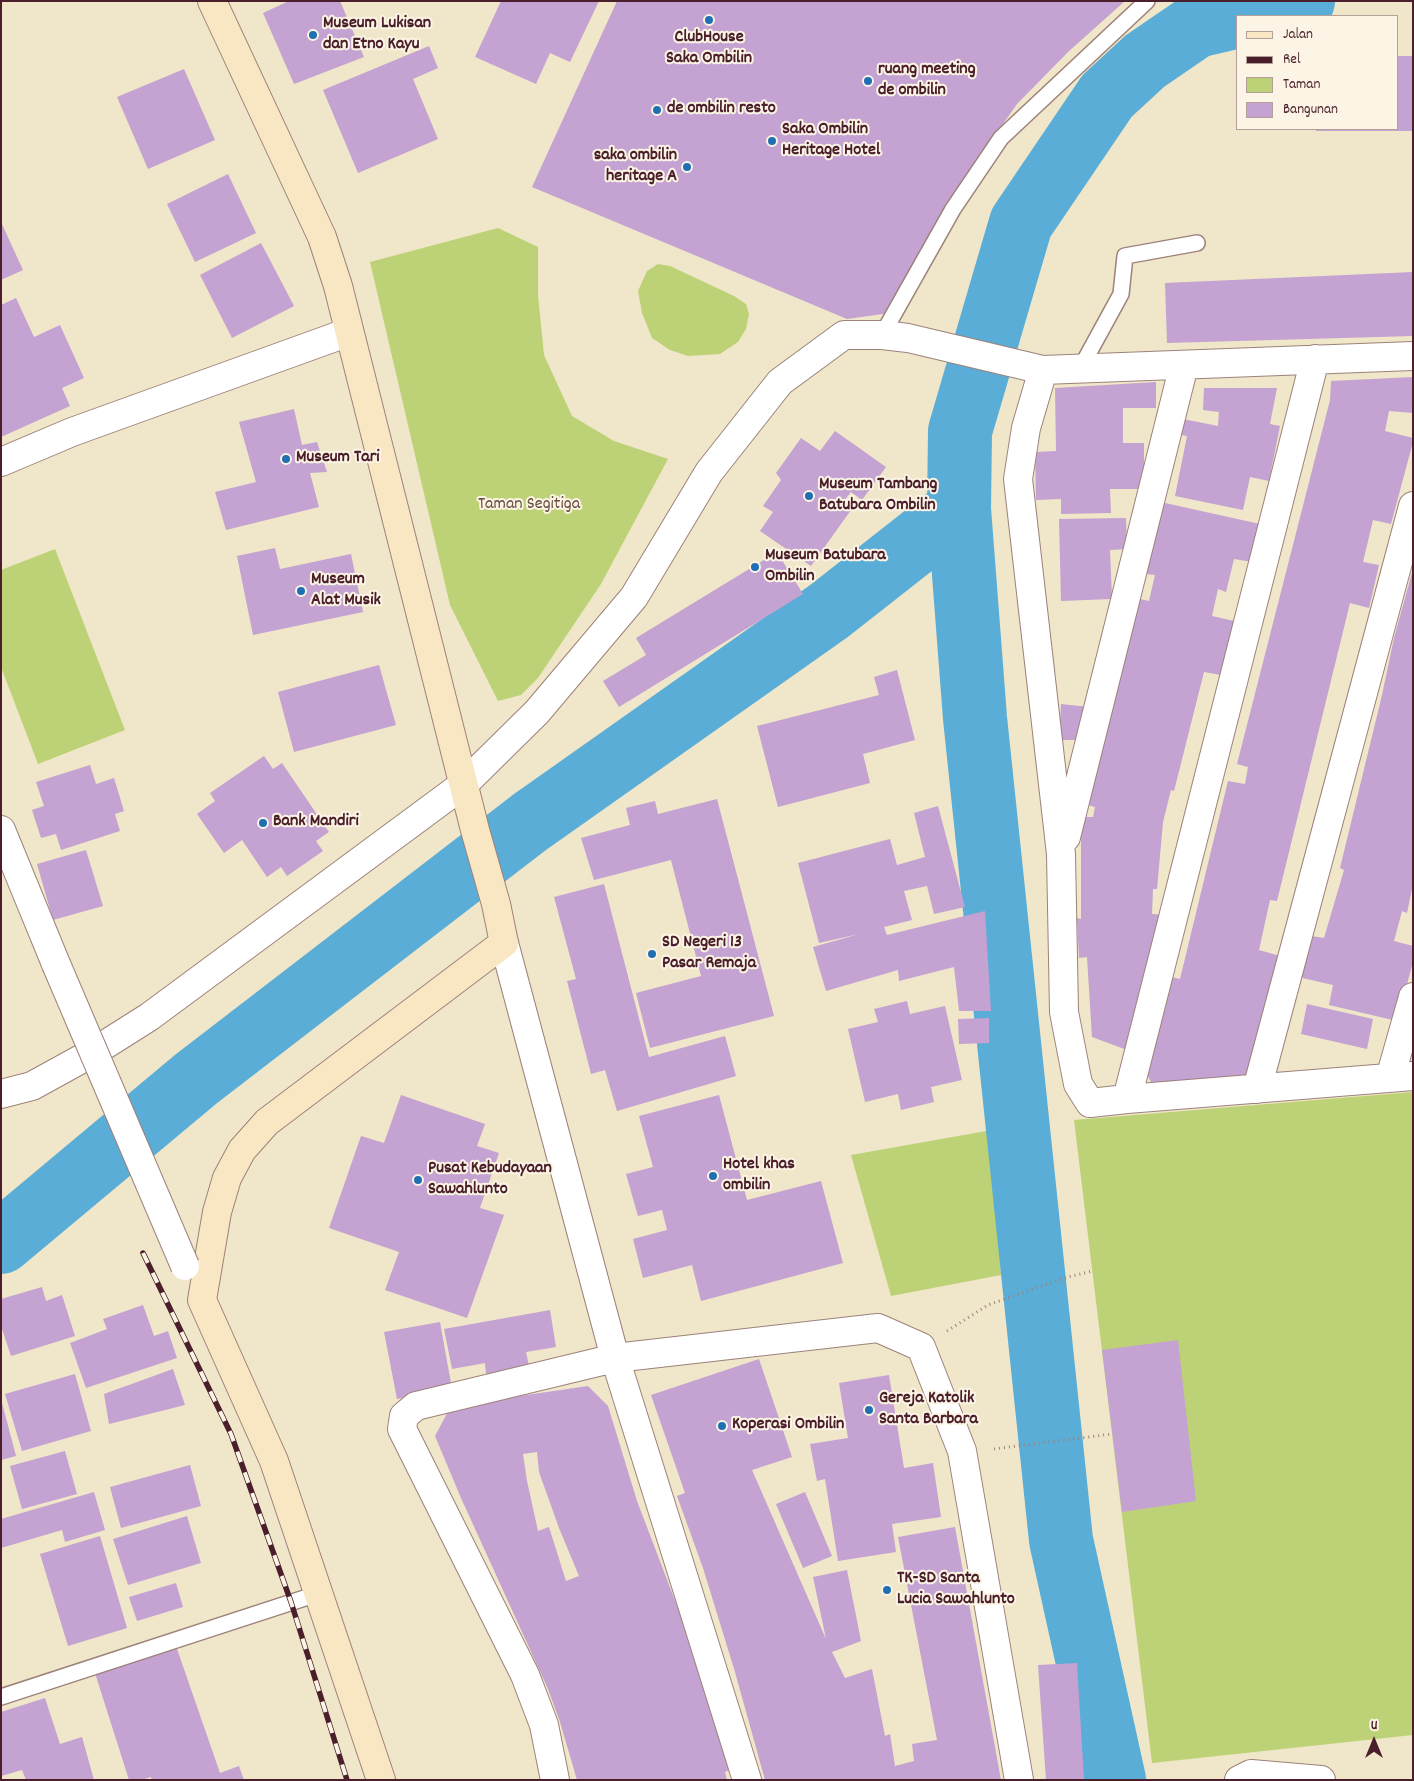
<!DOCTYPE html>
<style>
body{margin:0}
#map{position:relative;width:1414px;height:1781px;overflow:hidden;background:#f0e6c9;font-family:Dekko,sans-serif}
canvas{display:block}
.frame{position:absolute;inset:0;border:2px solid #4a1f2b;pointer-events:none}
.legend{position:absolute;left:1236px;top:15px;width:162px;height:115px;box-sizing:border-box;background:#fcf5e5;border:1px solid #b59f9b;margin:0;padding:6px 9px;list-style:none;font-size:15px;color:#4a1f2b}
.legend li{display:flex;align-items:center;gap:10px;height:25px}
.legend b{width:25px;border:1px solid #b59f9b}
.north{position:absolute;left:1349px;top:1716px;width:50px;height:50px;-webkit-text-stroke:4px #fcf5e5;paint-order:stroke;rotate:0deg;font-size:14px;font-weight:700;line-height:20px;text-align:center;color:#4a1f2b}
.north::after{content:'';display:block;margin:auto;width:18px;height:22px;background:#4a1f2b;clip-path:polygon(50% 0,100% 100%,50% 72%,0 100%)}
</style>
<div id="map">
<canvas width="1414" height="1781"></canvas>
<div class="frame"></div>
<ul class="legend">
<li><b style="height:6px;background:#f9e7c3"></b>Jalan</li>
<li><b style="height:6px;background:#4a1f2b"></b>Rel</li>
<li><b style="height:14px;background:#bdd276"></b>Taman</li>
<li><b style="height:14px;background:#c4a2d2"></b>Bangunan</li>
</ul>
<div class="north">U</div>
</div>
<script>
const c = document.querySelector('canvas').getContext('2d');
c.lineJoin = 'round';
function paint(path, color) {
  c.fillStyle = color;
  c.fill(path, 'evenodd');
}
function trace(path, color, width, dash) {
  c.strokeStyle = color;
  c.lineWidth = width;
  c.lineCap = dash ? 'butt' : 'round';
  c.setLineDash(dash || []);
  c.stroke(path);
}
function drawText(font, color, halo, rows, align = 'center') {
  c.font = font + ' Dekko,sans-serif';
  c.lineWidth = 4;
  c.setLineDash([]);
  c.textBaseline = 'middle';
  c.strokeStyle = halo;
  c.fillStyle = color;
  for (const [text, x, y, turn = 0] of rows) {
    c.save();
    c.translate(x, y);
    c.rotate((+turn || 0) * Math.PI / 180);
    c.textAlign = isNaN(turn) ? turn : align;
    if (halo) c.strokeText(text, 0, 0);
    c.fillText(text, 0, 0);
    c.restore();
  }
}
paint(new Path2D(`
 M498 228 538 247V295L544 355 572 416 614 441 668 459 601 584 538 678 521 695 498 701 450 605 370 262Z
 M658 264 670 266 734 296 746 304 749 314 746 329 738 342 720 354 688 356 670 350 652 338 642 313 638 291 647 271Z
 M55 549 125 730 38 764 1 667V570Z
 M1413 1092V1735L1152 1763 1074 1120Z
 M992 1130 1001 1275 891 1296 851 1155Z`), '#bdd276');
trace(new Path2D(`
 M1 1242 196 1079 530 822 829 611 959 509
 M1114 1780 1061 1540 975 718 959 509 960 431 1021 223 1107 96 1145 61 1196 26 1303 1`), '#5aadd6', 64);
paint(new Path2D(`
 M289 1H340L364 57 294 84 263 13Z
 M501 1H599L570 62 550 53 536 84 475 57Z
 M617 1H1125L1068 52 1017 104 965 178 909 301 883 314 847 319 532 187Z
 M429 46 438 68 413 79 438 139 358 173 323 90Z
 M1398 56H1413V131H1316V129H1398Z
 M184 69 215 140 148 169 117 97Z
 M228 174 256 233 195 262 167 204Z
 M1 222 23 270 1 280Z
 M261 243 294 306 232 338 200 275Z
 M1413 272V336L1167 343 1165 283Z
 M16 298 34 337 60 325 84 378 62 388 70 406 1 437V305Z
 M1413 377V413L1389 411 1385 431 1413 438V442L1391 524 1373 520 1363 562 1379 565 1369 608 1350 603 1277 901 1270 900 1259 950 1280 956 1248 1080 1151 1082 1142 1065 1164 975 1180 979 1228 781 1245 784 1248 767 1237 764 1330 400 1331 381Z
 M1156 382V408H1123V443H1144V489H1110L1111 513 1061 514V499L1036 500 1035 452 1056 451 1055 388Z
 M1204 388H1277L1270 424 1280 426 1269 481 1250 477 1243 510 1175 496 1187 436 1175 434 1178 418 1218 426 1219 412 1203 410Z
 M294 409 302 445 317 442 327 472 310 473 319 507 226 530 215 492 256 482 239 422Z
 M835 431 886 467 862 500 851 492 840 506 851 510 811 566 760 531 773 512 763 506 781 480 776 473 801 438 820 451Z
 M1156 501 1260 524 1252 562 1234 559 1226 592 1218 589 1212 616 1234 621 1221 675 1204 672 1174 791 1171 790 1163 822 1157 889H1153L1152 914 1166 915 1127 1050 1092 1037 1087 957 1079 958 1077 918 1081 919V817H1093L1095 807 1087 805 1131 597 1149 601 1155 575 1146 574 1153 545Z
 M1126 518 1127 549 1110 550 1112 599 1061 601 1059 519Z
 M275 548 280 569 351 554 363 612 253 635 237 556Z
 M777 552 803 594 619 707 603 681 646 655 636 638Z
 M1413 569V884L1407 913 1402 911 1394 941 1413 946V962L1397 1021 1329 1005 1333 985 1298 977 1306 935 1324 938 1344 870 1340 868 1382 695 1394 638Z
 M379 665 396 725 294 752 278 692Z
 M897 670 915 740 863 754 870 783 778 807 757 726 879 695 874 677Z
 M1061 704 1089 707 1086 740H1059Z
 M264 756 273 769 282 763 329 832 316 841 323 851 287 876 281 867 267 877 242 840 224 853 197 814 215 801 210 793Z
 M90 765 96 784 114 778 124 811 115 814 120 831 61 850 56 834 41 838 32 810 44 806 36 782Z
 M717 799 774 1016 650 1048 636 993 701 976 671 860 594 880 581 838 630 825 626 808 655 801 658 814Z
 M938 806 965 907 934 914 927 886 904 891 912 920 884 927 887 935 985 911 991 1011H959L954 967 899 981 898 970 826 991 813 947 859 934 819 943 798 863 890 839 897 865 925 857 914 813Z
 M86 850 103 906 53 920 37 864Z
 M604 884 649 1057 725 1036 736 1076 617 1111 605 1070 591 1074 567 981 576 979 554 897Z
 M907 1001 910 1014 945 1006 962 1080 931 1087 934 1102 901 1110 898 1094 865 1102 848 1029 878 1022 874 1009Z
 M1307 1004 1373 1019 1367 1049 1301 1034Z
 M989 1018V1043L959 1044 958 1019Z
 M401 1095 485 1124 477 1146 499 1153 480 1208 504 1215 467 1318 385 1290 399 1252 329 1228 361 1136 384 1143Z
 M719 1095 747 1200 821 1181 843 1263 701 1301 692 1265 643 1278 633 1239 667 1230 662 1210 638 1216 626 1174 653 1167 639 1116Z
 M42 1287 46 1301 62 1295 75 1336 11 1356 1 1326V1299Z
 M143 1305 154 1336 168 1331 177 1358 86 1388 70 1343 107 1329 103 1319Z
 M550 1310 556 1347 526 1352 529 1366 486 1374 485 1363 452 1369 444 1329Z
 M440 1322 452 1389 397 1399 384 1332Z
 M1178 1340 1196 1501 1122 1512 1102 1350Z
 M759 1359 792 1457 752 1470 826 1639 813 1577 847 1570 861 1641 832 1652 845 1678 872 1669 885 1736 890 1734 895 1766 914 1761 912 1744 937 1740 898 1537 955 1527 1001 1780H765L735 1672 703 1568 677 1496 685 1493 651 1395Z
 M173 1369 185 1405 109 1424 104 1394Z
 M75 1374 91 1431 22 1451 5 1394Z
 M889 1375 904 1468 933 1463 941 1517 892 1524 896 1552 838 1561 825 1479 817 1481 810 1444 848 1438 839 1383Z
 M588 1386 608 1406 637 1501 687 1632 730 1770 725 1772 727 1780H577L560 1722 548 1689 461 1498 435 1436 451 1406ZM537 1452 539 1472 559 1528 579 1576 566 1581 549 1527 538 1531 527 1481 523 1454Z
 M1 1399 16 1456 1 1460Z
 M65 1451 77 1494 22 1509 10 1466Z
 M190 1465 201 1506 121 1528 110 1487Z
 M94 1492 105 1530 65 1542 62 1530 1 1548V1519Z
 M805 1492 832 1556 803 1568 776 1504Z
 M187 1516 201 1563 128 1585 113 1539Z
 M100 1536 127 1628 68 1646 40 1554Z
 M176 1583 183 1607 137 1621 129 1597Z
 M176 1646 220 1773 239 1766 244 1780H152L151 1777 141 1780H129L95 1673Z
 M1077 1663 1084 1780H1046L1038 1665Z
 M45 1698 60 1744 82 1737 94 1780H26L22 1770 1 1776V1712Z`), '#c4a2d2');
const service = new Path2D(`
 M882 335 953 209 1001 138 1147 1
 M1080 369 1121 294 1125 256 1197 243
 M1 1697 317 1594`);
const minor = new Path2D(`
 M1315 359 1127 1099 1413 1076
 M1043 370 1026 428 1018 479 1061 854 1064 1012 1078 1084 1090 1103 1127 1099
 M1 462 72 432 349 332
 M464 784 537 712 634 597 709 472 780 382 844 335H882L908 338 1043 370 1413 356
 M1 830 56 964
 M1066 837 1184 365
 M504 943 615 1358 747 1780
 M1390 1078 1413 997
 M1257 1089 1413 506
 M555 1780 544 1725 525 1675 402 1429 404 1416 416 1406 615 1358 878 1328 921 1347 962 1451 1019 1780
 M1239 1780 1251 1774 1321 1780`);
const tertiary = new Path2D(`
 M1 1094 32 1086 92 1053 149 1017 464 784`);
const secondary = new Path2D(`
 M212 1 322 237 338 286 475 830 496 904 504 943 267 1122 242 1150 227 1178 217 1212 202 1300 274 1461 381 1780`);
trace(service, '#9d827a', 18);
trace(minor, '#9d827a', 30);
trace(tertiary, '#9d827a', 30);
trace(secondary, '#9d827a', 30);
trace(new Path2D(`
 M947 1331 988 1305 1068 1277 1092 1271
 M994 1449 1112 1434`), '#9d827a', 3, [1, 4]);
trace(service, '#fff', 15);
trace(minor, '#fff', 28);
trace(tertiary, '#fff', 28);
trace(secondary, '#f9e7c3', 28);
const rail = new Path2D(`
 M143 1253 231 1434 291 1602 347 1780`);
trace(rail, '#4a1f2b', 5.5);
trace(rail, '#fcf5e5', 4, [11]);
const minorBridge = new Path2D(`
 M56 964 185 1266`);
trace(minorBridge, '#9d827a', 30, []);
trace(minorBridge, '#fff', 28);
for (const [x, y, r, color] of [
 [709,20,5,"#1f6fb2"],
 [313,35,5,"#1f6fb2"],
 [868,81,5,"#1f6fb2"],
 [657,110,5,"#1f6fb2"],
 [772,141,5,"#1f6fb2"],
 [687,167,5,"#1f6fb2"],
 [286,459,5,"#1f6fb2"],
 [809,496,5,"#1f6fb2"],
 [755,567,5,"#1f6fb2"],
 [301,591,5,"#1f6fb2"],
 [263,823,5,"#1f6fb2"],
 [652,954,5,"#1f6fb2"],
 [713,1176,5,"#1f6fb2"],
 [418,1180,5,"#1f6fb2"],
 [869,1410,5,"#1f6fb2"],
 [722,1426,5,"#1f6fb2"],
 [887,1590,5,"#1f6fb2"]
]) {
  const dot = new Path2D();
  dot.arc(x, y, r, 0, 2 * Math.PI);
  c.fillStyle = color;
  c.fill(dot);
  trace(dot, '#fcf5e5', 2);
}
drawText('bold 18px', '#4a1f2b', '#fcf5e5', [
 ["Museum Lukisan",323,25],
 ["dan Etno Kayu",323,46],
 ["ClubHouse",709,39,"center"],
 ["Saka Ombilin",709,60,"center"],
 ["ruang meeting",878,71],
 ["de ombilin",878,92],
 ["de ombilin resto",667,110],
 ["Saka Ombilin",782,131],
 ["Heritage Hotel",782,152],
 ["saka ombilin",677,157,"right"],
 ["heritage A",677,178,"right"],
 ["Museum Tari",296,459],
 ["Museum Tambang",819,486],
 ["Batubara Ombilin",819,507],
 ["Museum Batubara",765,557],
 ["Ombilin",765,578],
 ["Museum",311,581],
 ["Alat Musik",311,602],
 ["Bank Mandiri",273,823],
 ["SD Negeri 13",662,944],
 ["Pasar Remaja",662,965],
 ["Hotel khas",723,1166],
 ["ombilin",723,1187],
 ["Pusat Kebudayaan",428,1170],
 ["Sawahlunto",428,1191],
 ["Gereja Katolik",879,1400],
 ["Santa Barbara",879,1421],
 ["Koperasi Ombilin",732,1426],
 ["TK-SD Santa",897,1580],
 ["Lucia Sawahlunto",897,1601]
], 'left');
drawText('18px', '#674c3e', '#fcf5e5', [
 ["Taman Segitiga",529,506]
]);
</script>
